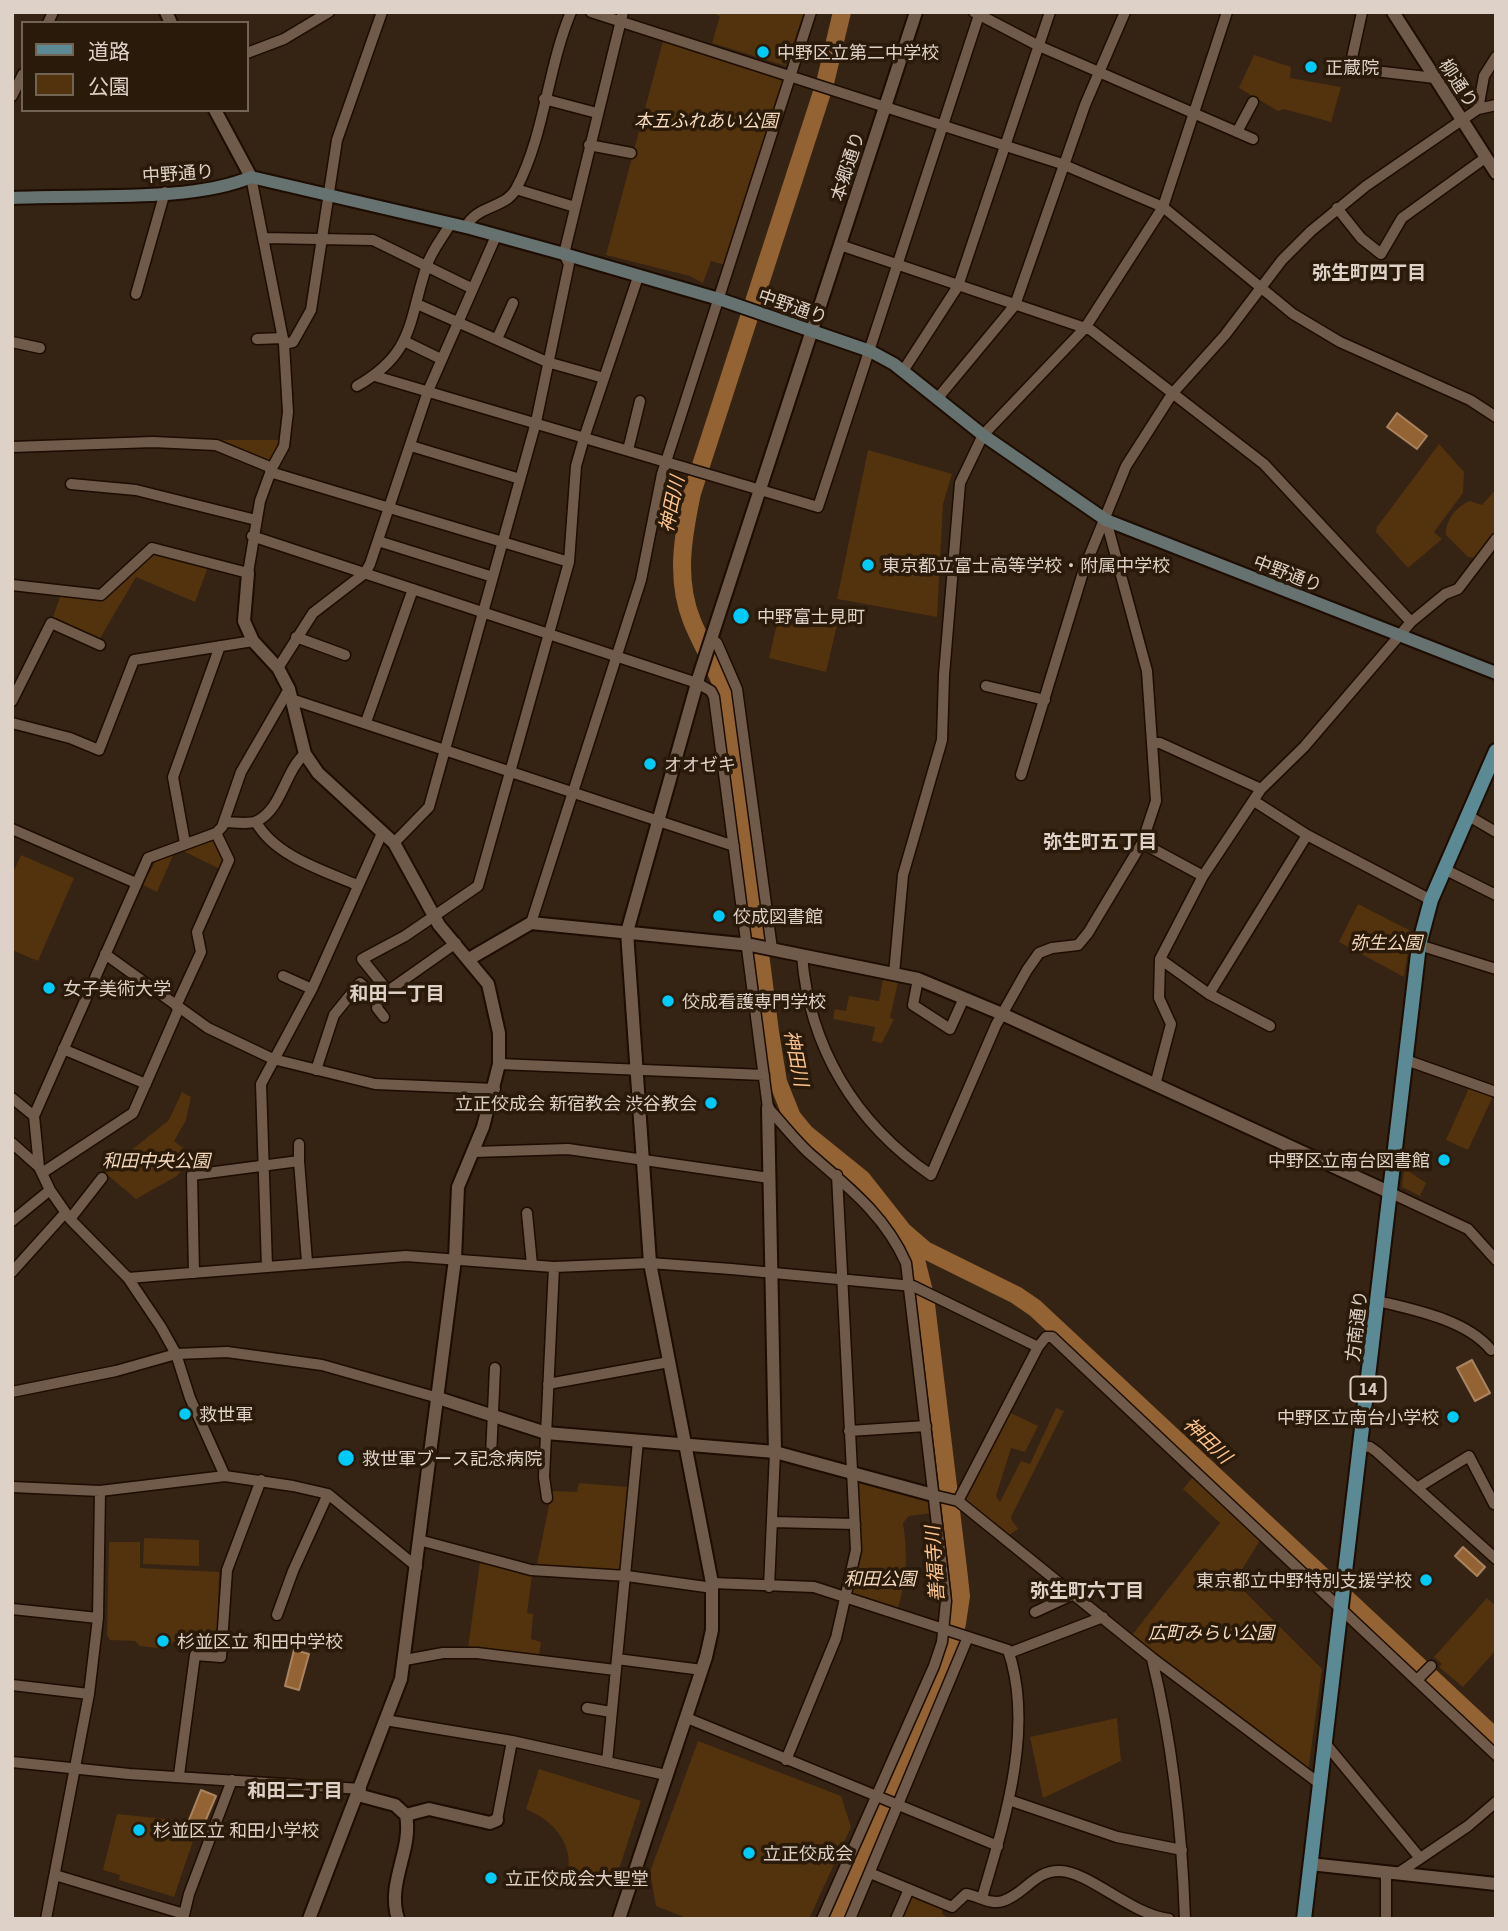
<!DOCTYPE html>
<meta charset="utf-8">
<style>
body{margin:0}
#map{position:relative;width:1508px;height:1931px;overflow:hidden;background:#352313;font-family:Georgia,"Noto Sans JP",serif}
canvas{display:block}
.frame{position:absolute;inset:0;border:14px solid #ded2c8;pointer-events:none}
.legend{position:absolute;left:21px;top:21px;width:228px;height:91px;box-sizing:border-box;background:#2a1a09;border:2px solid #726455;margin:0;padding:9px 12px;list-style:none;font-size:21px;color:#ded2c8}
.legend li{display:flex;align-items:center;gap:14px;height:35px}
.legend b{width:35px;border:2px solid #726455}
</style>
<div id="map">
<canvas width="1508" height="1931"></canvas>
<div class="frame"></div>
<ul class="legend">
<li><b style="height:9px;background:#5b8994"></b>道路</li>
<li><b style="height:19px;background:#53320e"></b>公園</li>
</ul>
</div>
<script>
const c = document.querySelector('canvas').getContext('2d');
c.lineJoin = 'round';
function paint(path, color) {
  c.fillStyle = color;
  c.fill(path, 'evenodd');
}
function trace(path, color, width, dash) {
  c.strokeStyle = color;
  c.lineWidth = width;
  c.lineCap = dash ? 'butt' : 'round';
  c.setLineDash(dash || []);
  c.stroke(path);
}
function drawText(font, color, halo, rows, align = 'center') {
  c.font = font + ' Georgia,"Noto Sans JP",serif';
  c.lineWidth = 7;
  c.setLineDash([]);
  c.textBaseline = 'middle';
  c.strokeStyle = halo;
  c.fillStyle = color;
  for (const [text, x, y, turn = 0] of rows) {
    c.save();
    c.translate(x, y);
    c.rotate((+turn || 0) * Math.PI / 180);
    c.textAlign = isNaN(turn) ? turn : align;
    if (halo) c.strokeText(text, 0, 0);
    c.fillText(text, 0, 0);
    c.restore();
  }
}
paint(new Path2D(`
 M710 12H804L786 66 712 43 720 16Z
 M663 41 784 80 725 265 711 261 703 283 690 276 606 255Z
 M1254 55 1291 67 1290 78 1341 87 1331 122 1284 109 1278 111 1239 88Z
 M222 440H280L270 461Z
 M1439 444 1464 472 1463 493 1434 532 1442 539 1408 568 1376 532 1377 527Z
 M868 450 952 474 943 504 937 617 837 599Z
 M1496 489V543L1476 558 1468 557 1446 535C1445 520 1457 506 1470 501L1482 505Z
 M151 553 208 567 195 602 136 577 99 640 52 620 61 594 97 600 122 583Z
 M780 611 837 625 826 672 769 658Z
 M208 840 213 841 223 861 220 869 183 851Z
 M174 853 157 892 143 885 157 858Z
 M21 855 74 878 38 961 12 950V875Z
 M1358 904 1411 931 1404 977 1339 942Z
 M883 979 898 982 890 1018 894 1019 882 1043 872 1041 875 1027 833 1019 835 1009 846 1011 849 996 879 1001Z
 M1470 1086 1493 1096 1468 1150 1446 1140Z
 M182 1092 191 1097 186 1120 174 1141 192 1155 177 1176 136 1199 104 1172 169 1120Z
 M1404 1168 1426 1183 1420 1196 1402 1187Z
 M1056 1408 1064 1411 1012 1515 1011 1519 1018 1529 1009 1535 964 1499 1009 1412 1038 1426 1025 1452 1011 1448 996 1496 1000 1502 1021 1461 1030 1464Z
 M1193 1477 1262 1537 1241 1571 1239 1586 1322 1669 1308 1772 1132 1635 1220 1523 1183 1489Z
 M857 1481 929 1500 932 1513 909 1516 903 1523C908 1555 907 1580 897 1611L854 1596 852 1593 861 1552Z
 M579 1483 628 1487 620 1572 537 1564 552 1491 577 1492Z
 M144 1538 199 1540V1566L143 1564Z
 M109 1542H140V1568L219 1572 217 1640 210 1644 174 1641 166 1649 140 1646 135 1641 110 1640 107 1635Z
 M480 1562 532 1576 527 1613 533 1614 531 1639 541 1642 539 1656 468 1648Z
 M1487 1598 1496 1606V1650L1463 1687 1439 1667 1442 1664 1434 1657Z
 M1117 1718 1121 1761 1043 1798 1030 1737Z
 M698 1741 841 1796 851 1827 809 1919H689L656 1906 650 1872Z
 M539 1769 641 1801 614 1885 568 1871C573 1842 552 1820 526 1809Z
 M117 1814 176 1820 180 1825 177 1834 193 1841 174 1897 119 1880 120 1875 103 1870Z
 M911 1893 943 1907 942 1913 948 1919H900Z`), '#53320e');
const water = new Path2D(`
 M1397 413 1427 436 1417 449 1387 427Z
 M1472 1360 1490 1393 1475 1401 1457 1368Z
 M1463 1547 1485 1567 1477 1576 1455 1556Z
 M294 1650 309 1654 299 1690 285 1686Z
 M201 1790 216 1796 201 1831 187 1825Z`);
paint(water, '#946334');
trace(water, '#aa8460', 2);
trace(new Path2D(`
 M842 12 825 83 692 493C683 536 675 579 692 621 705 653 723 677 729 711L770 1032 778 1082 792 1117 805 1133 862 1179 903 1231 925 1250 1016 1295 1035 1308 1496 1738
 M838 1919 946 1668 957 1623 961 1596 958 1569 925 1296 915 1256 906 1238`), '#946334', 18);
const minor = new Path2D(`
 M591 12 1062 164 1163 207 1293 314 1340 342 1470 400 1496 417
 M974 12 1039 46 1253 139
 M48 23 53 12
 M247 53 284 39 329 12
 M1350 67 1362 12
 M1349 68 1435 78
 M12 96 23 74
 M544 99 597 113
 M1478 109 1484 76 1496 57
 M1237 132 1253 102
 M589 145 631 153
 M516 189 575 207
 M1337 208 1361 238 1381 254 1402 218 1485 158
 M466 227C476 205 505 209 516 189 545 135 547 69 571 12
 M264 238 373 240 471 288
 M840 245 1091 330 1264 464 1411 622
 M136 294 165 192
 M417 304 547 362 604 378
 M257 339 283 338
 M497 339 513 303
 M404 341 441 359
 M12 342 40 348
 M284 344 293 342 311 310 337 140 382 12
 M903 371 958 286 1050 12
 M375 376 818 507 980 12
 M357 386C415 353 408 321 427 265 432 250 443 237 451 223
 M937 399 1015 305 1085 105 1125 12
 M411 446 520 479
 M12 447 153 442 216 445 272 468
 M628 450 640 401
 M270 472 569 562
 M71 484 136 490 256 520
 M252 536 697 683 711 691 714 697 768 1108C782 1123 794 1139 809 1153 847 1186 885 1215 906 1263L946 1601 942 1642 934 1666 822 1919
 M378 541 493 577
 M12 585 101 595 152 548 248 573 260 501 272 468 284 446 288 412 284 344 251 177
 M296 637 345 655
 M711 638 717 643 737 689 772 949
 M278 668 313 613 365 573 370 564 428 391 496 236
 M986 686 1045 700
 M294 700 734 846
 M12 701 51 623 100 645
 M366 722 413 589
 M12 723 70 738 99 750 134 660 253 641
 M1153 743H1160L1261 789
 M1021 775 1084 569 1126 466 1172 394 1225 335 1282 260 1311 231 1366 186 1478 109 1496 105
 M1254 801 1307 835 1431 900
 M1467 815 1496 832
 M224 822C234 822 249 825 257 821 282 809 285 770 305 754
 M256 822C275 856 322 870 357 885
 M12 829 136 883
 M185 843 173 777 220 646
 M394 843 429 807 536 422 569 264 564 254 623 12
 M1142 843 1203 876
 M1444 869 1496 895
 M531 923 641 580 662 474 811 12
 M1419 945 1496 969
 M105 954 208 1028 273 1059 375 1084 495 1089
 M802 955C809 1047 855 1123 931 1175L996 1025 1027 970 1039 953 1052 948 1078 945 1088 933 1142 843 1156 801 1147 671 1106 520
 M1160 959 1209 994 1270 1026
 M894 974 903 875 942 740 944 675 960 483 983 435 1085 328 1163 207 1227 12
 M283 976 312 989
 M918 979 913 1005 950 1029 964 998
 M387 990 362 959 405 936 478 886 569 562 576 466 584 438 638 277
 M1209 994 1307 835
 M176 1006 201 952 197 932 229 860 216 833
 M384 1017 377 1008 378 998 456 943
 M63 1049 146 1084
 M1406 1060 1496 1092
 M499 1064 764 1075
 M316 1070 334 1015 360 983 378 998
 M1155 1085 1171 1024 1159 998 1160 959 1203 876 1261 789 1304 747 1411 622 1445 594 1458 589 1496 539
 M12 1098 34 1116 39 1167 50 1190 70 1219 128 1278 161 1327 176 1354 190 1398 225 1476
 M34 1116 148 858 216 833 222 827 241 772 289 689
 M12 1143 39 1167
 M299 1144V1161
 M474 1152 568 1149 769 1178
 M42 1173 133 1113 179 1008
 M1391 1193 1468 1229 1496 1260
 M527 1213 532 1265
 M70 1219 102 1178
 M12 1221 50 1190
 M267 1267 261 1084 312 989 382 833
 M12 1272 65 1213
 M194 1273 192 1175 299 1161 307 1262
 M128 1278 406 1256 554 1267 650 1263 731 1269 913 1286 1038 1347
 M1378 1301C1415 1310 1467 1320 1491 1350
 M548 1384 669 1362
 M12 1392 116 1371 176 1354 227 1352 322 1365 435 1397
 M849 1431 926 1426
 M1361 1446 1370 1447 1377 1452 1496 1559
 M491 1456 495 1368
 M12 1487 100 1491 225 1476 293 1486 328 1494 417 1567
 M1417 1488 1469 1456 1494 1504
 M933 1495 958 1501 1152 1658 1320 1784
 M547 1498 544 1477 554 1267
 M958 1501 1038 1347 1046 1337H1052L1496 1755
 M773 1522 855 1524
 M419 1540 531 1570 627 1576 713 1588
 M712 1583 814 1587 1008 1650C1035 1728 1004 1823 982 1898
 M769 1587 775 1452
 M12 1609 98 1618
 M1035 1612 1074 1594
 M277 1615 293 1571 328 1494
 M1009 1653 1103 1617
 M617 1659 702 1670
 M1152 1659C1173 1744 1182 1831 1185 1919
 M405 1660 443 1653H477L615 1670
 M1417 1680 1431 1666
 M12 1685 89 1694
 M587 1708 611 1712
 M687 1718 998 1846
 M385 1720 512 1741
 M1325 1743 1420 1858
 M786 1760 836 1638 856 1550 837 1175
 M12 1762 129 1774 361 1789
 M607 1762 638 1441
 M179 1775 195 1655 221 1657 227 1570 261 1480
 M1009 1800 1117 1837 1182 1850
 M497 1820 512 1741 666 1775
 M870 1873 952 1907 966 1894C979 1896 990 1905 1003 1901 1025 1894 1035 1870 1060 1871 1090 1872 1130 1914 1169 1919
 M1397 1874 1468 1826 1496 1802
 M55 1875 184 1914
 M46 1919 89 1694 98 1618 100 1491
 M183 1919 189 1894 232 1780
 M850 1919 968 1637
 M896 1919 909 1889
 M1386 1919V1873`);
const tertiary = new Path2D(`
 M166 12 171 23
 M1393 12 1496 173
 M215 110 251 177
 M248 573 244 621 253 641 278 668 289 689 305 754 318 773 394 843 439 925 488 984 499 1033V1064L483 1127 458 1187 455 1259 401 1679 309 1919
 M469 959 531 923 751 945 918 979 1002 1014 1391 1193
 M768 1108 775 1452
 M435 1397 546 1433 775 1452 933 1495
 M358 1795 395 1805 406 1815C413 1850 386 1883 398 1919
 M406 1815 429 1809 490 1823 497 1820
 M1310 1864 1496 1884
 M619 1919 706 1657 712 1630V1583L650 1263 627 932 699 676 916 12`);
const secondary = new Path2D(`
 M12 198C81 194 191 203 251 177L470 228 564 254 719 299 870 351 894 364 983 435 1106 520 1496 673`);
const primary = new Path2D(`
 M1304 1919 1419 945 1431 900 1496 751`);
trace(minor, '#1c0c01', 13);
trace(tertiary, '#1c0c01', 16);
trace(secondary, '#1c0c01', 16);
trace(primary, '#1c0c01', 18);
trace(minor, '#705b4a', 10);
trace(tertiary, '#705b4a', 12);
trace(secondary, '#66726f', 12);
trace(primary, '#5b8994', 14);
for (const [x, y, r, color] of [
 [763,52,7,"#00cbf8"],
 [1311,67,7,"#00cbf8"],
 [868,565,7,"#00cbf8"],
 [741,616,9,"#00cbf8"],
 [650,764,7,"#00cbf8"],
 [719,916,7,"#00cbf8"],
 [49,988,7,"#00cbf8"],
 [668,1001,7,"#00cbf8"],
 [711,1103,7,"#00cbf8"],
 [1444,1160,7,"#00cbf8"],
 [185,1414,7,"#00cbf8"],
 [1453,1417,7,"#00cbf8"],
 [346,1458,9,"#00cbf8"],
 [1426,1580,7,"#00cbf8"],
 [163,1641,7,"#00cbf8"],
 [139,1830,7,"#00cbf8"],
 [749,1853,7,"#00cbf8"],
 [491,1878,7,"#00cbf8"]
]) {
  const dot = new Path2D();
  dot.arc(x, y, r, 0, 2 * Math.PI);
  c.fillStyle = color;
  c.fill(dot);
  trace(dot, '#2a1a09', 2.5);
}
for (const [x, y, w] of [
 [1368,1389,35]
]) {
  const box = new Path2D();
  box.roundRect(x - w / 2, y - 12.5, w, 25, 5);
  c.fillStyle = '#2a1a09';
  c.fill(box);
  trace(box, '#ded2c8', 2);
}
drawText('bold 16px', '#ded2c8', null, [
 ["14",1368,1389]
]);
drawText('18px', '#ded2c8', '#2a1a09', [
 ["中野区立第二中学校",777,52],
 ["正蔵院",1325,67],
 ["東京都立富士高等学校・附属中学校",882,565],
 ["中野富士見町",757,616],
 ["オオゼキ",664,764],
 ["佼成図書館",733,916],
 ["女子美術大学",63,988],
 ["佼成看護専門学校",682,1001],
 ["立正佼成会 新宿教会 渋谷教会",697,1103,"right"],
 ["中野区立南台図書館",1430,1160,"right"],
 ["救世軍",199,1414],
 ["中野区立南台小学校",1439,1417,"right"],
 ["救世軍ブース記念病院",362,1458],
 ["東京都立中野特別支援学校",1412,1580,"right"],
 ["杉並区立 和田中学校",177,1641],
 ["杉並区立 和田小学校",153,1830],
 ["立正佼成会",763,1853],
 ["立正佼成会大聖堂",505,1878]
], 'left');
drawText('18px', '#ded2c8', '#2a1a09', [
 ["柳通り",1459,83,57],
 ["本郷通り",847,166,-72],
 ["中野通り",178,173,-4],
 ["中野通り",793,306,19],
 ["中野通り",1288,573,21],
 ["方南通り",1356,1326,-83]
]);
drawText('italic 18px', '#f6d9bf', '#2a1a09', [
 ["本五ふれあい公園",706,120],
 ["弥生公園",1386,942],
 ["和田中央公園",156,1160],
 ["和田公園",880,1578],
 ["広町みらい公園",1211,1632]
]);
drawText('bold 19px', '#ded2c8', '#2a1a09', [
 ["弥生町四丁目",1369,272],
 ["弥生町五丁目",1100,841],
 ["和田一丁目",397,993],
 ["弥生町六丁目",1087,1590],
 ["和田二丁目",295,1790]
]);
drawText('italic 19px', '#fec48e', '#2a1a09', [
 ["神田川",671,504,-78],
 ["神田川",797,1058,79],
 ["神田川",1208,1440,43],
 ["善福寺川",934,1564,-94]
]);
</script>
